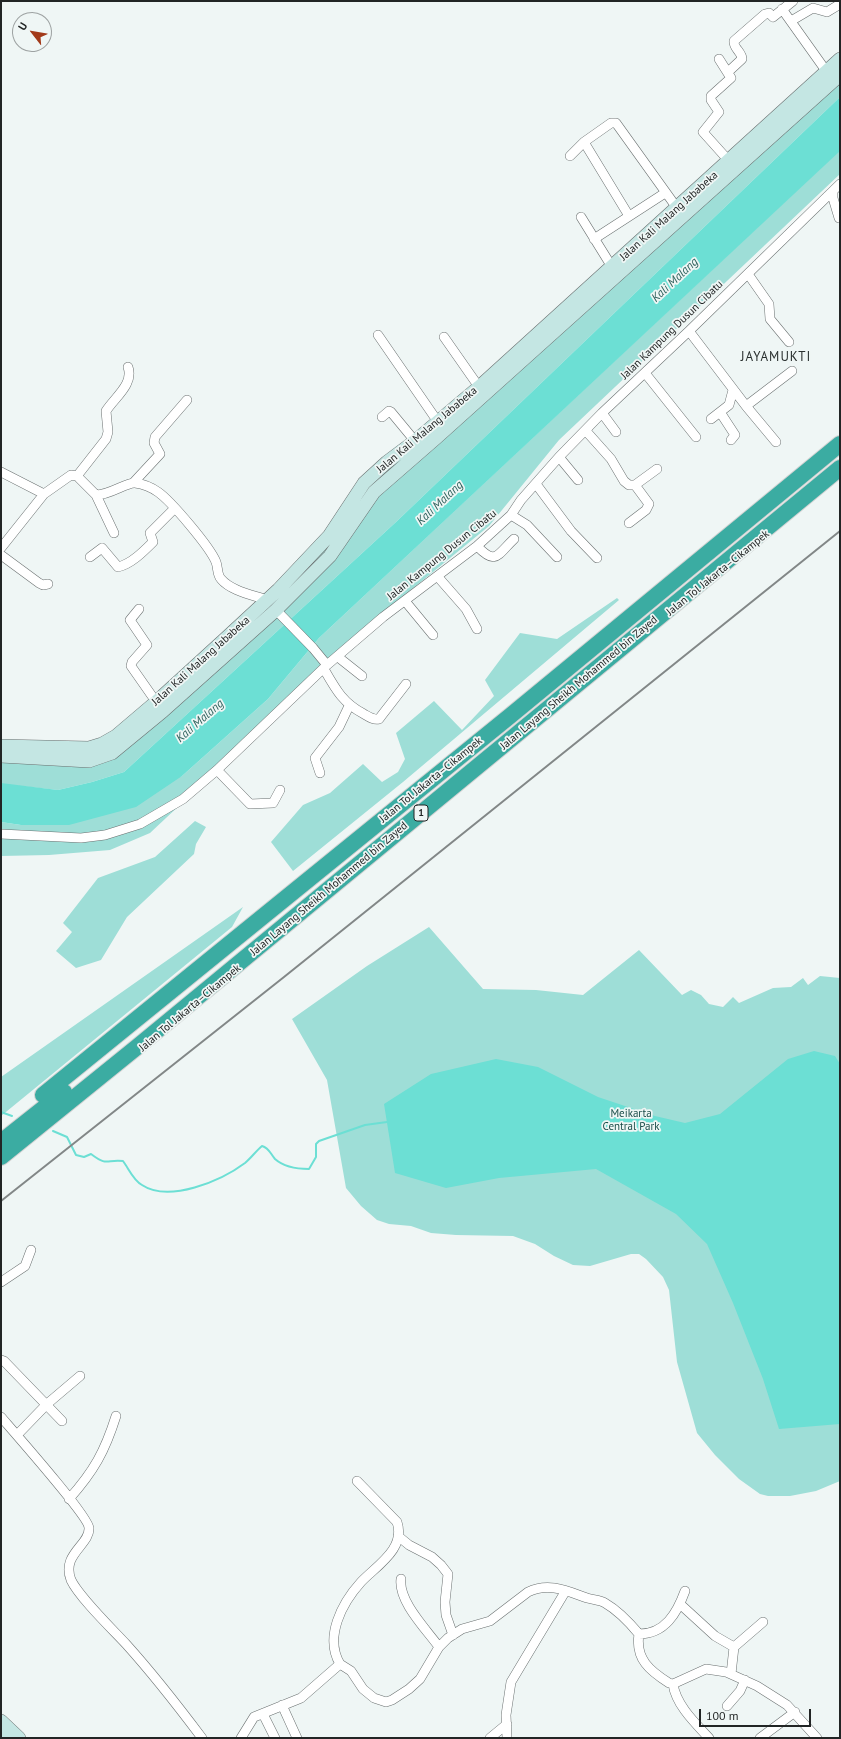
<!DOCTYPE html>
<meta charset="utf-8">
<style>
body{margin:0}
#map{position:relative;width:841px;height:1739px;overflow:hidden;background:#eff6f5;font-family:"PT Sans",sans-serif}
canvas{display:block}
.frame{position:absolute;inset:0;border:2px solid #222525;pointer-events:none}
.north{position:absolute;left:12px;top:12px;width:40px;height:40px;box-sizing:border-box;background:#eff6f5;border:1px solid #9da2a2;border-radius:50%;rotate:301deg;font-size:11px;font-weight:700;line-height:16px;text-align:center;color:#222525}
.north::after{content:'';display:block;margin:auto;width:14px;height:18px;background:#a23a1a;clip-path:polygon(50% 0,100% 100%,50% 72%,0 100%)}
.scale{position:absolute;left:699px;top:1709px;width:112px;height:18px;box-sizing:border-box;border:2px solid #222525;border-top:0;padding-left:5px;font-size:12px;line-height:14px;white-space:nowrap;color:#222525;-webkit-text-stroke:3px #eff6f5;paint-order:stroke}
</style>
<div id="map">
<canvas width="841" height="1739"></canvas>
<div class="frame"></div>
<div class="north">U</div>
<div class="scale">100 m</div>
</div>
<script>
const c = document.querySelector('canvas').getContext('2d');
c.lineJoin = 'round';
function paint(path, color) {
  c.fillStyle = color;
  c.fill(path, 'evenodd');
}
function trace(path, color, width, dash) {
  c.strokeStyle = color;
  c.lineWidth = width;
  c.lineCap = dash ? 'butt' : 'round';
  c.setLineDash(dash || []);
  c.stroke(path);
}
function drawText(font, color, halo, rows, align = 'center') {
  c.font = font + ' "PT Sans",sans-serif';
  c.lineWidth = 3.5;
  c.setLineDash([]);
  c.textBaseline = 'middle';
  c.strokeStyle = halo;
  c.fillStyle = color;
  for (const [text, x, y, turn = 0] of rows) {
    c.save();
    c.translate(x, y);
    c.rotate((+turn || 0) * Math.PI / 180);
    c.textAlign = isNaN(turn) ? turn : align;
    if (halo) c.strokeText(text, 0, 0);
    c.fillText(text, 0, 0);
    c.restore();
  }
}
paint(new Path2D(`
 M840 59V97L396 522 124 772 92 782 58 790 1 784V746L102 744 278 590 364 483Z
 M840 150V174L559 440 489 526 349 641 215 772 150 833 110 850 49 855 1 856V822L21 825 182 776 268 699 319 638Z
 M617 598 619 600 403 782 293 871 271 842 303 805 330 793 363 764 382 782 398 772 405 759 396 733 434 701 462 730 494 696 485 680 520 633 557 639Z
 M195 821 206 827 196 844 194 854 127 917 101 960 76 968 56 951 72 932 63 923 98 878 155 857Z
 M243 907 232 927 1 1116V1077Z
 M429 927 483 989 536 990 583 995 639 950 682 995 691 990 701 995 709 1004 723 1007 733 997 739 1003 773 988 791 987 803 978 808 985 820 976 840 978V1481L816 1491 790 1496H768L760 1494 739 1479 715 1455 697 1433 677 1362 669 1290 663 1277 646 1259 639 1254H631L590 1266 573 1265 554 1256 535 1244 513 1236 456 1235 431 1233 411 1226 389 1224 377 1220 361 1206 346 1188 327 1080 292 1019 367 966Z`), '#9eded7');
paint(new Path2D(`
 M840 97V151L319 638 268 699 182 776 136 807 69 825H21L1 822V783L58 790 92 782 124 772 396 522Z
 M814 1051 835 1056 840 1064V1424L779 1429 763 1379 733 1303 707 1244 676 1214 596 1169 499 1178 446 1188 395 1173 384 1104 431 1074 496 1059 538 1067 598 1097 655 1116 685 1123 720 1114 788 1059Z`), '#6cdfd4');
trace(new Path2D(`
 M1 1112 12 1116
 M53 1131 67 1137 76 1155 84 1157 91 1154C108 1167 106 1159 123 1161 129 1169 133 1180 142 1185 169 1203 221 1181 245 1163 251 1158 256 1151 262 1146 269 1148 270 1153 275 1159 284 1167 298 1169 309 1169L316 1157V1144L319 1141 365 1125 387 1122`), '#6cdfd4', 2);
const street = new Path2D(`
 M782 9 829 75
 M791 21 813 8 827 12 840 4
 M719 59 731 78 711 96V100L719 112 703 132 729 161
 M728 72 742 59C742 52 733 48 734 41L765 14 769 13 773 17 793 1
 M584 142 629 216
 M570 156 584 142 611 123H616L677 208
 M833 191V198L839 218
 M581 217 612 267
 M594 239 665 193
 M748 274 769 304 770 319 789 342
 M689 331 746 406 776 442
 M378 335 438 422
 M444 337 479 387
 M645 373 696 437
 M746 406 792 371
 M720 412 735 435 731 440
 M602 413 616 432
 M382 417 389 411 391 412 415 441
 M711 419 729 405 733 390
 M586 431 611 459 624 481 629 485H635L649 504 646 510 629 523
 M559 457 578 480
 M1 472 44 494 71 475 77 476 96 495C110 495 127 482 135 483 143 484 151 487 158 492 171 501 210 547 216 562 218 567 217 575 221 579 231 591 253 595 267 600
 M77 476 106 439 108 432 106 411C115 397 134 384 128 367
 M134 482 160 454 154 443 155 437 187 400
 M536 484 571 531 597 558
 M635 485 657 469
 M96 495 114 533
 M511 515 527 525 557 557
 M477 546C496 566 497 555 514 539
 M1 548 44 494
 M1 555 39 583 43 585 48 584
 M90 557 102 548 118 567C131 564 143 552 153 542L150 533 174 509
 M438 577 466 609 477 629
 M405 601 433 635
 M139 609 130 620 147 645 132 662 131 666 159 706
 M276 610 313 648 327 665
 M338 657 362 676
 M324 669C336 690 343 703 364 714 369 717 373 720 379 719L382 715 406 684
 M217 770 250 804 273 803 280 790
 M320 773 315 758 339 727 349 706
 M1 834 81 838 105 835 140 824 183 799 217 770 327 665 383 617 477 546 511 515 521 500 559 457 602 413 689 331 840 184
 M1 1282 25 1266 31 1250
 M1 1360 4 1361 62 1421
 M1 1417C13 1431 89 1517 89 1528 90 1545 61 1554 71 1580 79 1597 112 1629 126 1644 153 1674 178 1706 202 1738
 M17 1435 47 1404 80 1376
 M69 1499C94 1471 105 1451 116 1416
 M398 1536 409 1545 432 1557 441 1565 448 1574 445 1602 446 1615 453 1635
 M401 1579C398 1601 426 1629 439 1647
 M680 1604 715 1636 734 1647
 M639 1634C665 1634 677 1613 685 1591
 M340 1664C324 1637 342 1603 361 1582 376 1566 406 1549 397 1522L357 1481
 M731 1674 734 1647 763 1622
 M673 1684C676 1705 695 1723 709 1738
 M282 1705 297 1738
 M727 1706 740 1691 745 1680
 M263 1714 275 1738
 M241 1738 254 1717 301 1698 340 1664 351 1671 363 1689 374 1698 386 1702 392 1700 409 1689 420 1679 439 1647 448 1638 462 1629 490 1621 528 1592C549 1582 567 1591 587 1598 594 1600 600 1600 605 1603 619 1611 629 1622 639 1634 635 1659 650 1671 669 1683L673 1684 706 1669 726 1672 757 1686 787 1705 817 1738
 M490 1738 507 1724
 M507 1738 506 1715 511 1682 565 1592
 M760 1738 795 1712`);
const secondary = new Path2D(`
 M1 746 89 748 102 744 116 736 156 702 225 639 278 590 329 536 364 483 387 462 415 441 479 387 840 59
 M1 756 89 761 112 753 163 711 276 610 330 556 374 492 436 438 840 75
 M1 1721 19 1738
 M1 1735 4 1738`);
const highway = new Path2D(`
 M43 1095 510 716 840 444
 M1 1142 64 1092
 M1 1157 137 1047 840 468`);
trace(street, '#6a7070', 10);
trace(secondary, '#6a7070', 14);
trace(highway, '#d3d3d3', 18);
trace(street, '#fff', 9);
trace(secondary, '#c4e6e3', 13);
trace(highway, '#3baca2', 16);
trace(new Path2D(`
 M1 1201 284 977 840 531`), '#828787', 2);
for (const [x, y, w] of [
 [421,813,14]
]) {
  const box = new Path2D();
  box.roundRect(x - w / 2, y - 8, w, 16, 3);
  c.fillStyle = '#eff6f5';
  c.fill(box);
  trace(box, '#222525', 1);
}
drawText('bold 10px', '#222525', null, [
 ["1",421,813]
]);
drawText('11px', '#222525', '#eff6f5', [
 ["Jalan Kali Malang Jababeka",669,216,-42],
 ["Jalan Kampung Dusun Cibatu",672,330,-44],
 ["Jalan Kali Malang Jababeka",427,430,-40],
 ["Jalan Kampung Dusun Cibatu",442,555,-39],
 ["Jalan Tol Jakarta–Cikampek",718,573,-39],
 ["Jalan Kali Malang Jababeka",201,661,-42],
 ["Jalan Layang Sheikh Mohammed bin Zayed",579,683,-40],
 ["Jalan Tol Jakarta–Cikampek",431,780,-39],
 ["Jalan Layang Sheikh Mohammed bin Zayed",329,889,-40],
 ["Jalan Tol Jakarta–Cikampek",190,1008,-40]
]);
drawText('11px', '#1a4d49', '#eff6f5', [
 ["Meikarta",631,1114],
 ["Central Park",631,1127]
]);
drawText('italic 12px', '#2f615c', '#eff6f5', [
 ["Kali Malang",675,280,-43],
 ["Kali Malang",440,503,-43],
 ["Kali Malang",200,721,-41]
]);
c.letterSpacing = '1px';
drawText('13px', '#292f2e', '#eff6f5', [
 ["JAYAMUKTI",776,357]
]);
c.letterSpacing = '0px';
</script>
